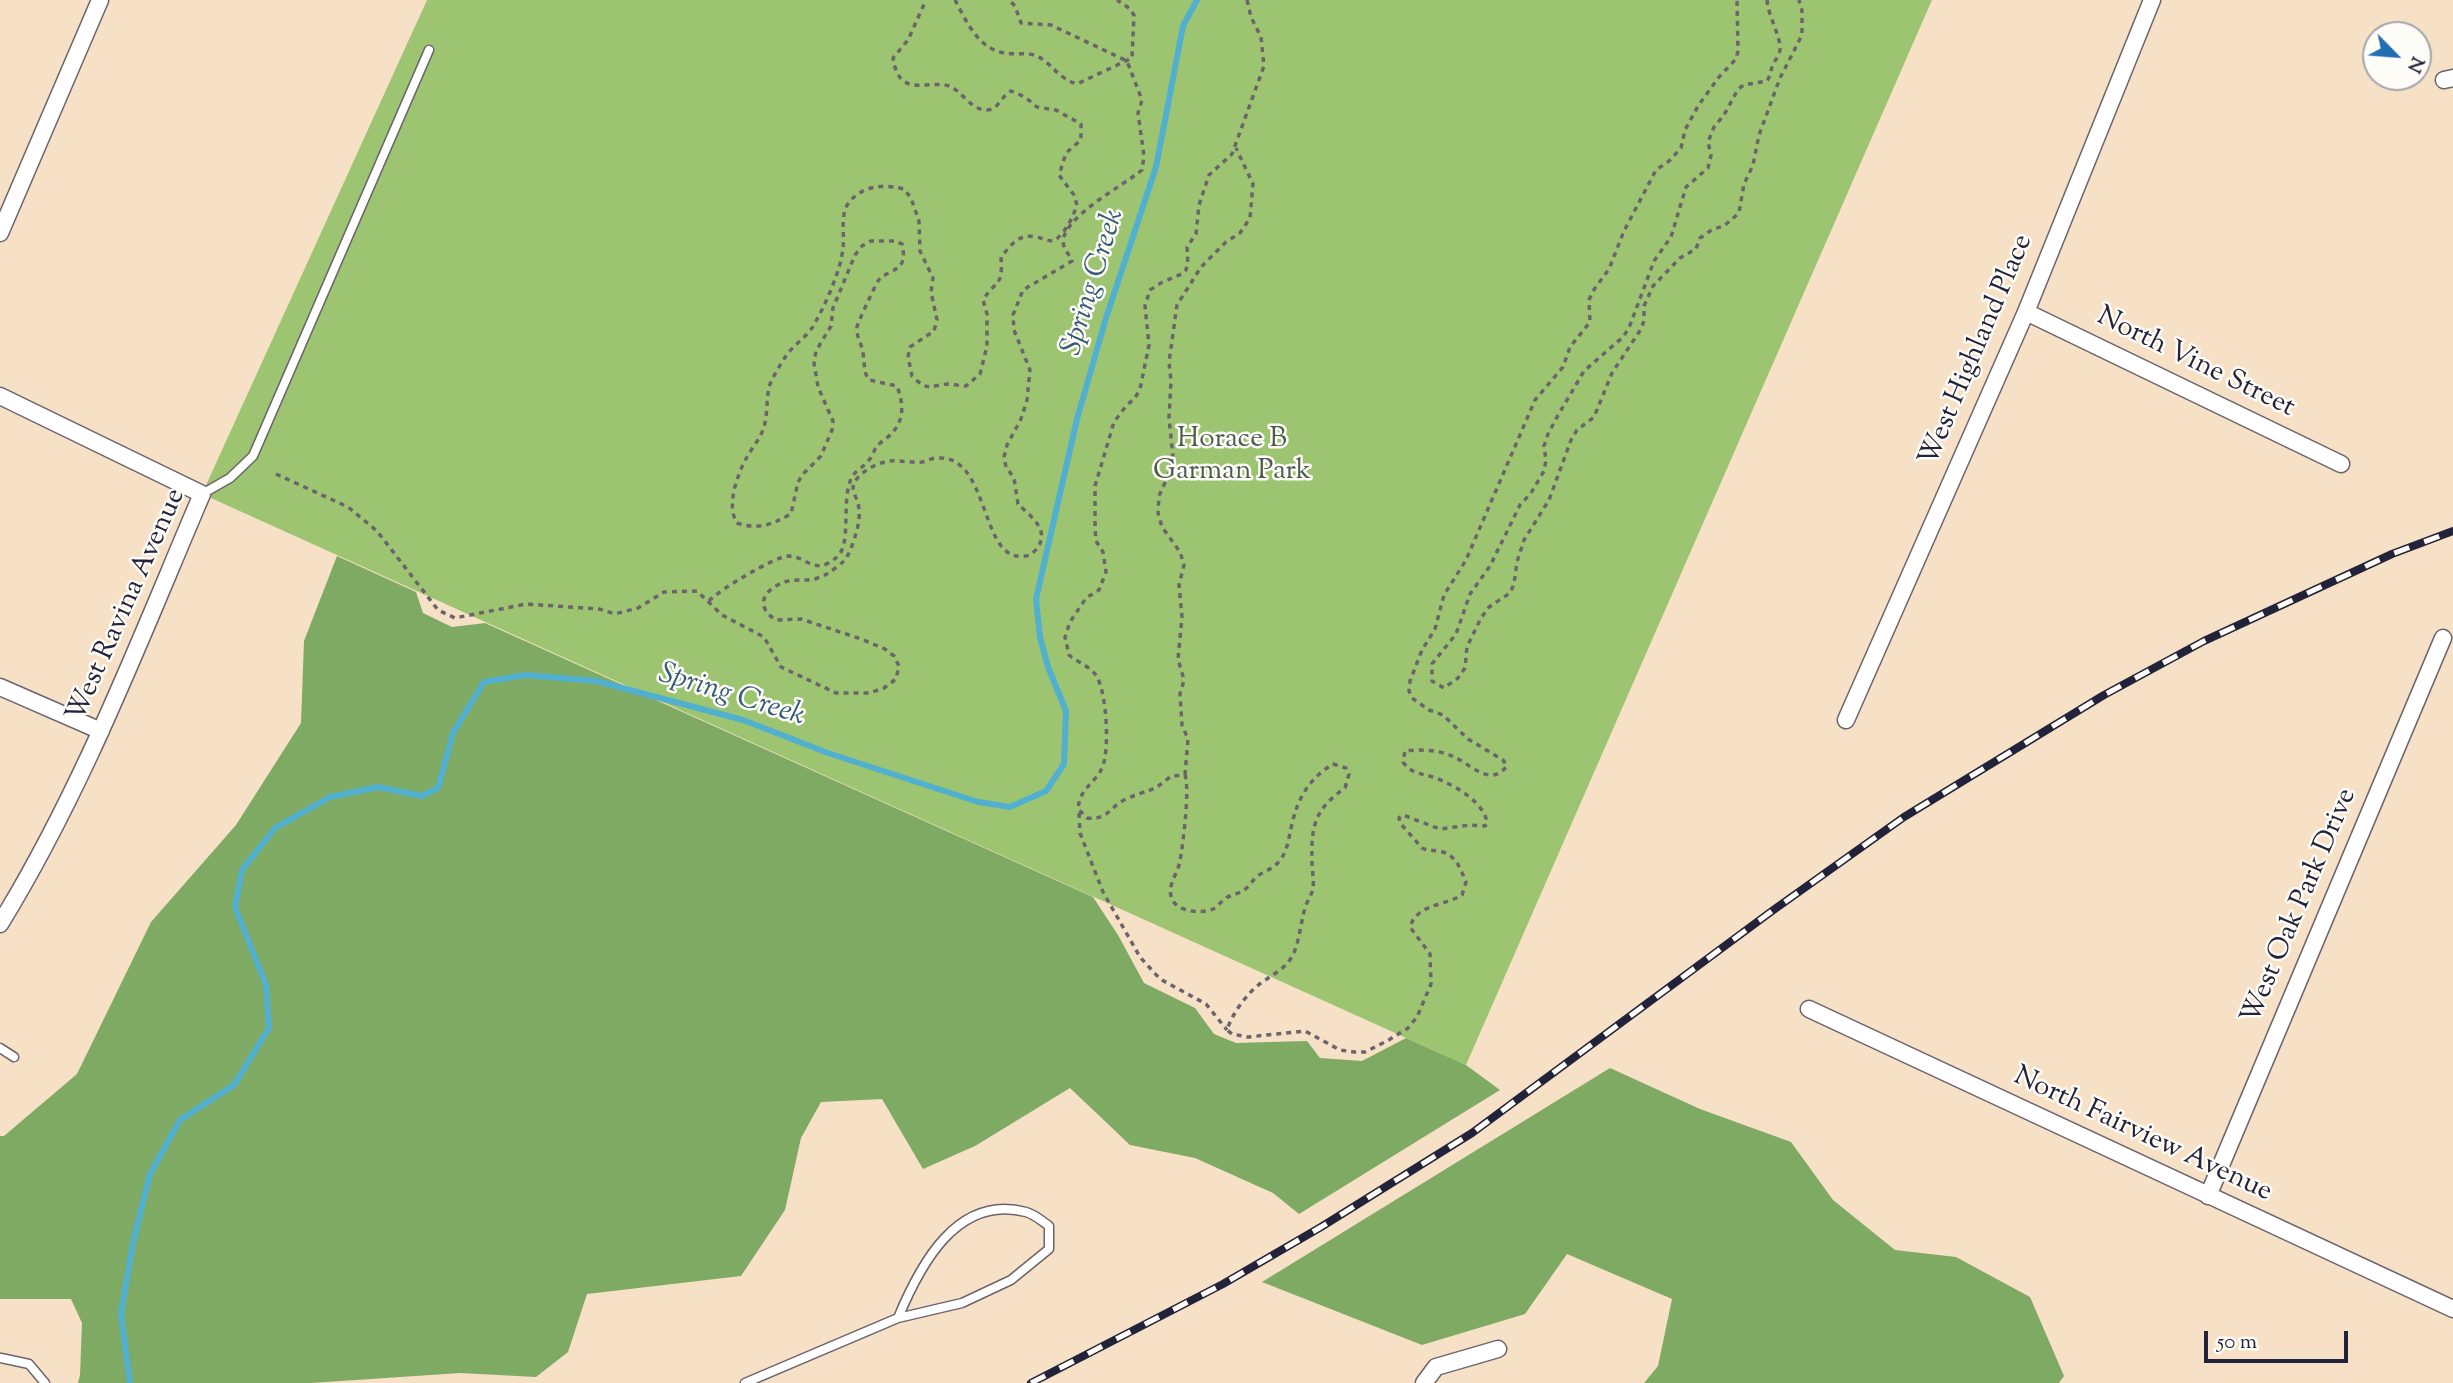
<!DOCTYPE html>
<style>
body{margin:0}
#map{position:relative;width:2453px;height:1383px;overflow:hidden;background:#f6e0c6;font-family:"Sorts Mill Goudy",serif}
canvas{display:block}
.north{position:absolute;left:2362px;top:21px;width:70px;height:70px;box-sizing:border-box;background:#fdfcf7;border:2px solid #a5a5ac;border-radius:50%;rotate:115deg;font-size:19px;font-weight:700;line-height:28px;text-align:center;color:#22223b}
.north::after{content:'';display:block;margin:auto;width:24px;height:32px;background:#1f6fb2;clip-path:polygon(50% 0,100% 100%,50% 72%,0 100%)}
.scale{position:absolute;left:2204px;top:1331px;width:144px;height:32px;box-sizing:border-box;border:4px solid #22223b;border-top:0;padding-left:9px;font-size:21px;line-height:24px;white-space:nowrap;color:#22223b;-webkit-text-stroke:5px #fdfcf7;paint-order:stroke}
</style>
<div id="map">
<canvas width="2453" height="1383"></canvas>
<div class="north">N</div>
<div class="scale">50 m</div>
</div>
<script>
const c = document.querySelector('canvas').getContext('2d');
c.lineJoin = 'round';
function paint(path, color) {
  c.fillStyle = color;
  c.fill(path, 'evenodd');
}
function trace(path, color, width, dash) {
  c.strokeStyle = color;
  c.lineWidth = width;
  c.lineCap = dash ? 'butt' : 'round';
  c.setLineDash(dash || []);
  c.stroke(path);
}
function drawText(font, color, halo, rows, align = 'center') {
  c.font = font + ' "Sorts Mill Goudy",serif';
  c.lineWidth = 5;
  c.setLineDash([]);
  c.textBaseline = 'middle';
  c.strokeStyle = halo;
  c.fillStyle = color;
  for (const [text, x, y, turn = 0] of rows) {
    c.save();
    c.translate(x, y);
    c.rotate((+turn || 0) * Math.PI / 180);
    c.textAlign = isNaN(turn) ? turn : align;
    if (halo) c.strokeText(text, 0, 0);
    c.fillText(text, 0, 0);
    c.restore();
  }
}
paint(new Path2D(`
 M427 0H1932L1466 1065 202 494Z`), '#9dc571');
paint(new Path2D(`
 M337 556 416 592 423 613 452 627 485 623 1093 897 1118 935 1144 983 1195 1008 1214 1034 1236 1043 1307 1041 1320 1058 1362 1061 1406 1038 1466 1065 1500 1090 1299 1214 1273 1193 1195 1158 1130 1145 1070 1088 975 1146 923 1169 882 1099 821 1102 801 1138 785 1210 741 1276 587 1294 568 1352 536 1377 460 1373 311 1383H78L80 1375 82 1323 71 1299H0V1136H4L77 1074 151 922 236 825 301 723 304 641Z
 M1610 1068 1700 1109 1791 1142 1833 1200 1895 1250 1956 1257 2030 1297 2064 1376 2059 1383H1644L1658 1366 1672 1299 1567 1254 1525 1314 1422 1345 1262 1282Z`), '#7eaa63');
trace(new Path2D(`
 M130 1383 121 1314 133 1243 150 1174 180 1120 234 1085 269 1028 266 985 235 907 242 870 275 828 330 797 378 787 422 796 438 788 453 733 484 682 525 675 596 681 743 720 828 753 978 802 1010 807 1046 791 1064 764 1066 711 1048 667 1040 637 1036 599 1077 419 1106 318 1156 167 1183 26 1197 0`), '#51b0d0', 6);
const service = new Path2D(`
 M202 494 230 478 253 456 429 50
 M0 1048 14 1057
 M1 1358 29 1364 45 1383
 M745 1383 898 1318 962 1303 1011 1280 1049 1249V1226C1042 1221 1034 1214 1026 1212 957 1194 920 1265 898 1318`);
const minor = new Path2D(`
 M2444 80 2453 78
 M0 233 100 0
 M2026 312 2341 464
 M0 396 202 494C140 639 83 789 0 924
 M0 687 101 731
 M1846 720 2026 312 2152 0
 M1809 1009 2453 1309
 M2208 1196 2443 638
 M1424 1383 1436 1367 1498 1349`);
trace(service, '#6c646c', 11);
trace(minor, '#6c646c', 19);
trace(new Path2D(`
 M955 0C966 21 979 50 1005 53 1015 55 1028 52 1037 56 1053 64 1057 78 1077 84L1132 58 1134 15 1129 8 1117 0
 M1247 0 1251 17 1261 37 1264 66 1232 154 1209 175 1199 205 1196 234 1187 247C1189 276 1187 271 1165 281 1160 283 1155 287 1150 290L1145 306 1149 345 1140 389 1135 398 1126 406 1114 422 1095 486V528L1096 541 1103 552 1106 572 1099 590 1086 598 1070 622 1065 637 1069 655C1077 662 1089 666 1095 674 1107 688 1110 752 1102 768 1095 784 1080 787 1078 809L1087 818C1109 820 1109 807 1126 799 1147 789 1151 794 1171 776L1185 775C1190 789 1183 844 1180 861 1178 874 1165 887 1173 901 1180 912 1202 914 1213 909 1219 906 1223 898 1230 896 1235 893 1240 894 1244 890 1250 886 1253 879 1259 875 1267 870 1275 868 1281 859 1288 849 1289 836 1292 824 1298 797 1310 778 1333 764L1346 768 1349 774 1345 788C1315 809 1311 825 1312 861 1312 870 1314 880 1313 888 1312 895 1307 901 1305 908 1301 922 1300 936 1295 950 1289 967 1275 973 1261 983 1247 993 1232 1014 1227 1030L1232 1034 1248 1037 1305 1031 1340 1050 1354 1052H1365L1387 1041 1408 1028 1417 1017 1431 984 1430 954 1410 927C1417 904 1444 906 1462 895L1466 882C1460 868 1456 854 1439 851 1432 850 1428 851 1422 848L1400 823 1399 818 1403 815 1440 829 1470 825 1485 826 1487 824C1486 803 1454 785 1436 778 1422 773 1412 775 1403 762L1405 751C1420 749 1441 750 1454 757 1471 764 1490 788 1507 766L1503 760 1468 739 1443 715 1429 710 1412 698 1409 691 1410 681 1422 650 1435 629 1444 595 1466 560 1535 400 1563 367 1570 347 1590 322 1589 300 1593 291 1609 269 1624 231 1656 170 1669 161 1681 148 1685 130 1698 106 1719 77 1736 59 1738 51 1737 0
 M1767 0C1768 16 1781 36 1780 50 1779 56 1775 60 1773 65 1770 71 1771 75 1767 81L1744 85 1738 89 1724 115 1714 127 1708 142 1711 155 1708 168 1686 187 1671 237 1654 261 1629 328 1623 337 1584 371 1557 417 1548 434 1544 446 1546 460 1544 471 1531 493 1520 505 1490 566 1470 594 1456 634 1432 664V681L1444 688 1458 678 1465 668 1467 647 1481 618 1489 607 1510 593 1514 584 1517 562 1524 540 1549 500 1571 440 1577 430 1594 417 1612 373 1641 329 1644 321V306L1653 286 1680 258 1696 249 1700 238 1713 229 1724 226 1739 213 1744 184 1753 165 1759 135 1780 78 1802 35V11L1799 0
 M276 474 348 507 377 531 438 610 455 618 526 604 599 609 615 614 638 608 664 592 697 591 722 615 764 637 781 667 836 693H869L884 688 896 679 899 666 894 656 885 649 861 639 801 619 776 620C752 605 766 587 788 581 797 579 806 581 815 579 824 576 831 572 838 566 848 559 850 551 854 540 858 527 861 517 858 503 857 499 853 493 853 488 854 474 878 462 890 461 900 460 911 463 922 462 927 461 932 458 937 458 991 454 979 564 1025 556 1031 556 1035 551 1038 547 1050 529 1029 515 1018 504L1014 478 1006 467 1004 457 1007 445 1021 419 1027 400 1030 370 1014 330 1013 315 1023 290 1072 261C1069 254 1063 248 1063 241 1065 216 1124 185 1142 170L1144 156 1138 113 1142 100 1127 61 1051 25 1021 23 1015 6 1009 0
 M709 601C719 590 774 557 788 556 807 556 814 577 837 557 852 544 841 502 851 479 854 471 864 467 869 460 873 456 874 450 877 446 882 441 889 437 893 432 905 418 903 402 897 386L869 380C863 372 865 363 863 353 862 344 856 337 857 327 858 322 875 286 878 281 889 267 909 274 902 244L896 241H871L862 246 855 255 833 308 831 326 816 351 814 363 818 387 833 421 832 430 821 456 803 474 798 482 791 514C771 525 758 530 737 523 726 506 737 475 747 457 752 448 759 440 763 430 768 416 766 401 769 387 772 378 779 367 784 359 792 345 808 337 815 323 826 303 841 270 843 248 845 233 839 214 850 201 864 185 885 184 904 189L911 198 919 221 920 251 933 278 931 292 937 320 934 331 910 347 908 357 912 376C929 393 930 385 948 384 953 384 960 386 966 386L980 374 987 346V314L983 300C997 278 1003 288 1001 257 1011 245 1019 233 1036 237 1042 238 1047 241 1054 241 1066 232 1072 219 1077 205L1074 195 1059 175 1066 153 1081 140V124L1056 110 1037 107 1025 97 1011 91C1001 96 999 110 986 110 971 110 962 91 949 86 929 79 899 100 893 58L908 40 926 0
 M1185 775 1188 739 1182 725 1180 694 1184 680 1178 659 1182 617 1179 585 1184 565 1180 552 1162 527 1158 513 1159 496 1168 476 1173 457 1169 418 1171 381 1169 362 1177 305 1201 267 1226 242 1240 233 1250 218 1253 184 1236 148
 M1079 813 1080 833 1103 892 1140 957 1160 979 1206 1004 1227 1030`), '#6c646c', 3.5, [5, 5]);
trace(service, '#fff', 8);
trace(minor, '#fff', 16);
const rail = new Path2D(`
 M1031 1383 1223 1284 1321 1227 1472 1133 1772 911 1904 817 2104 695 2204 641 2392 554 2453 531`);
trace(rail, '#22223b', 8);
trace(rail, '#fdfcf7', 5, [16]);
drawText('28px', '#22223b', '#fdfcf7', [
 ["West Highland Place",1978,351,-67],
 ["North Vine Street",2195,364,26],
 ["West Ravina Avenue",128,606,-66],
 ["West Oak Park Drive",2301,907,-67],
 ["North Fairview Avenue",2142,1136,25]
]);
drawText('28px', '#4d5b4e', '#fdfcf7', [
 ["Horace B",1232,441],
 ["Garman Park",1232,473]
]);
drawText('italic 30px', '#355b77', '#fdfcf7', [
 ["Spring Creek",1095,283,-73],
 ["Spring Creek",731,697,17]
]);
</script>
